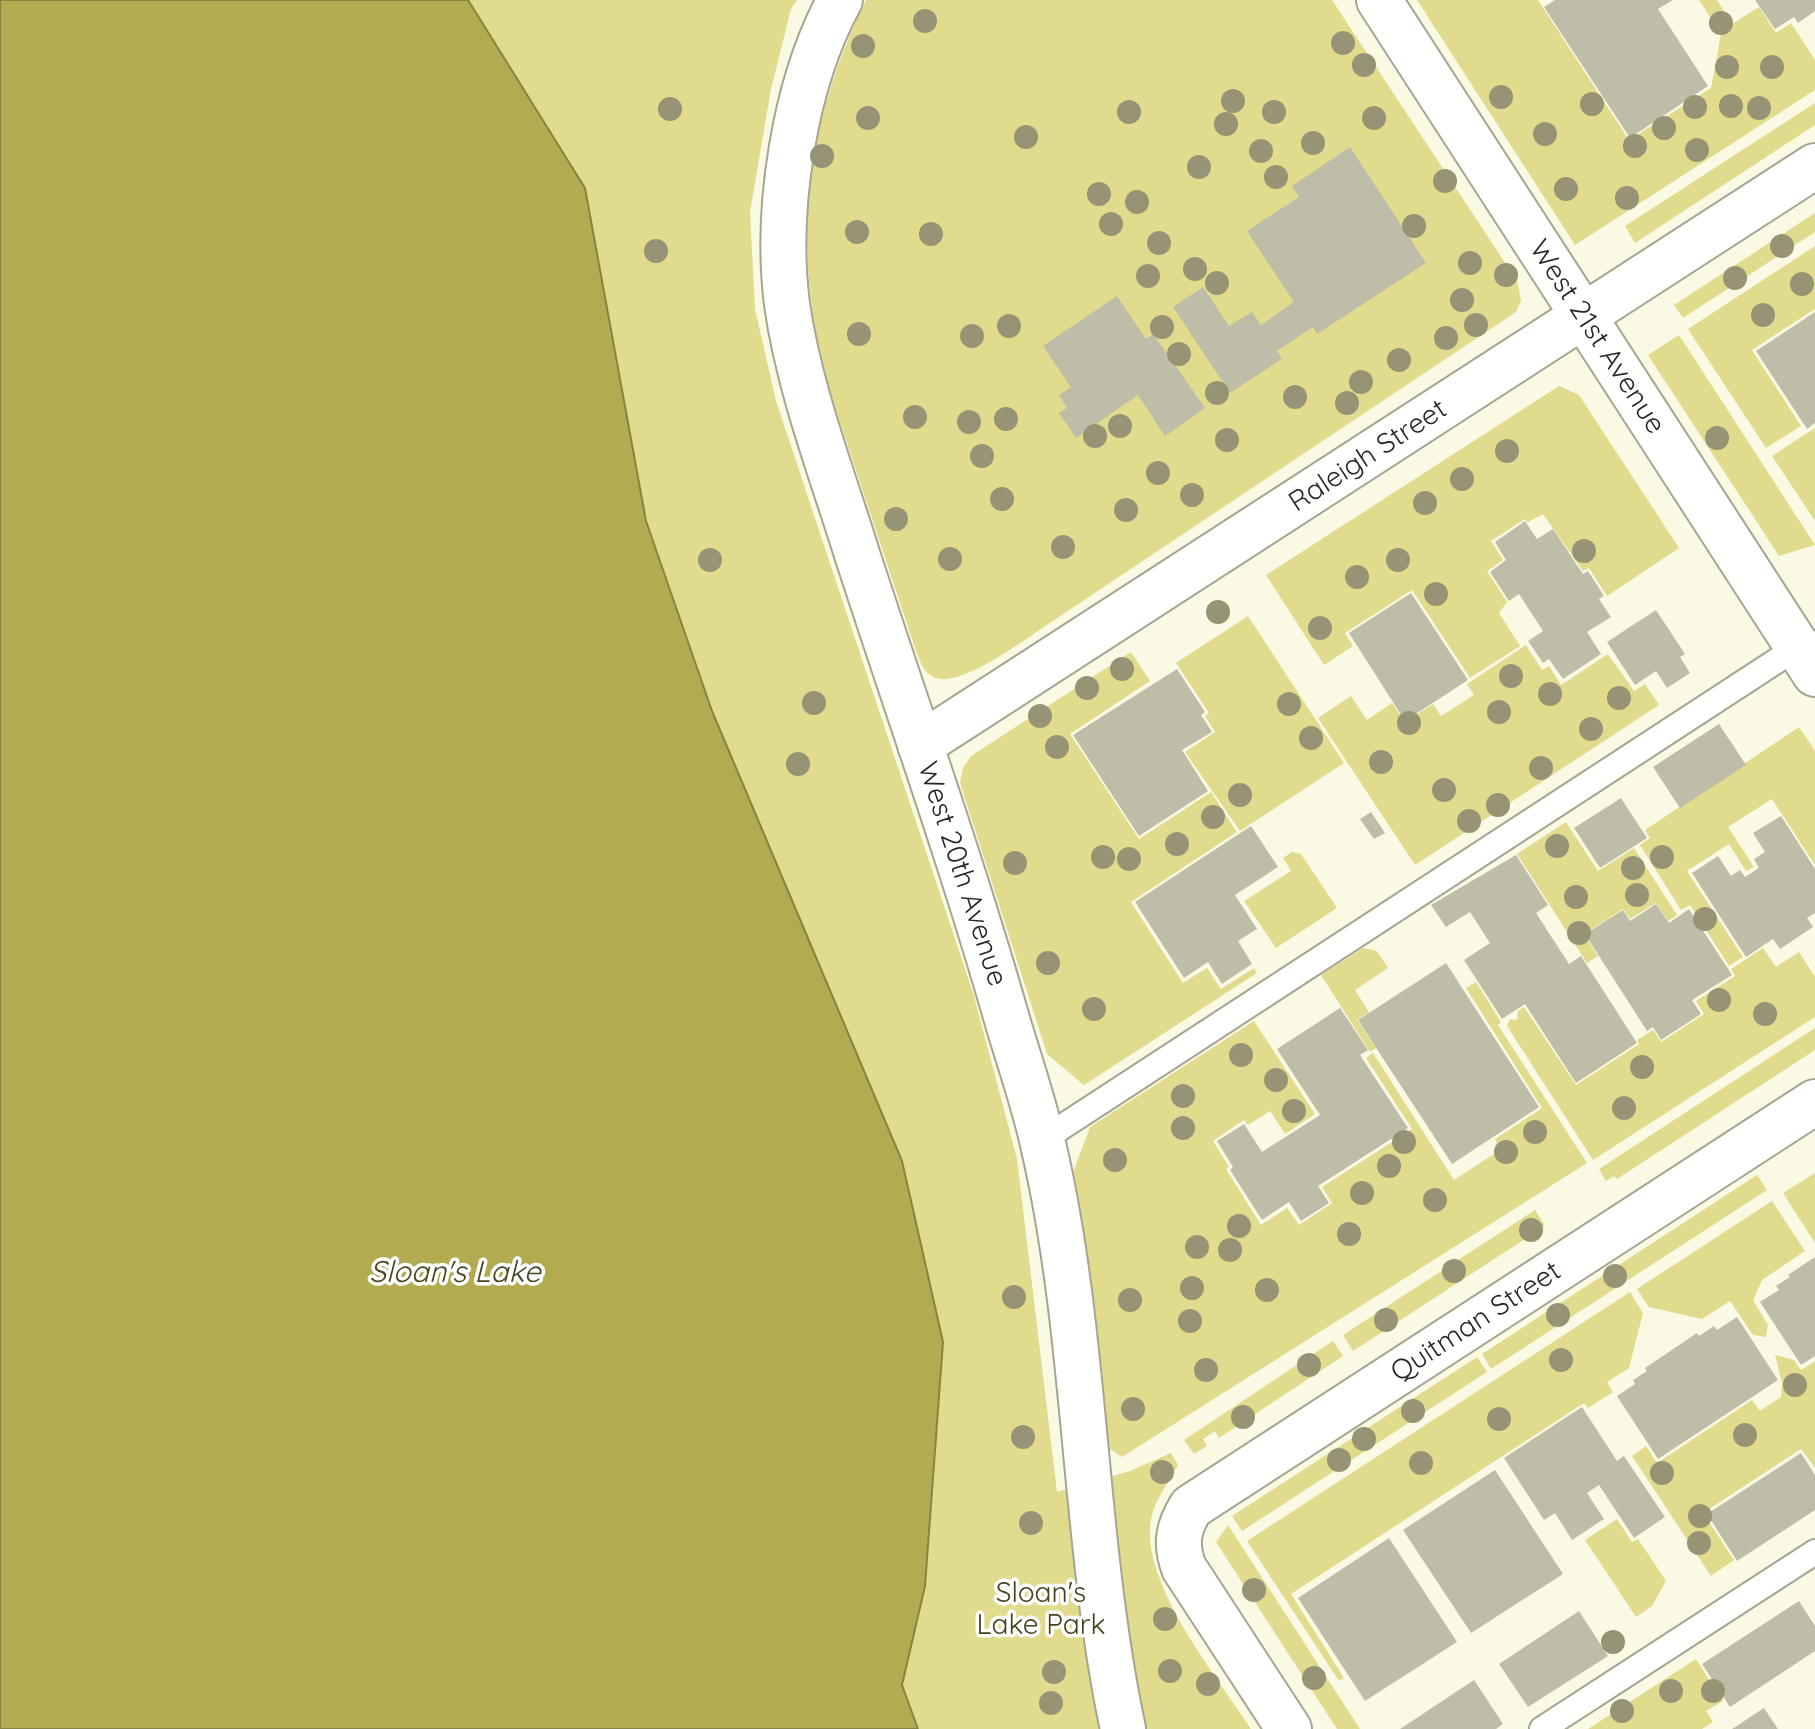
<!DOCTYPE html>
<style>
body{margin:0}
canvas{display:block;background:#faf9e3}
</style>
<canvas width="1815" height="1729"></canvas>
<script>
const c = document.querySelector('canvas').getContext('2d');
c.lineJoin = 'round';
function paint(path, color) {
  c.fillStyle = color;
  c.fill(path, 'evenodd');
}
function trace(path, color, width, dash) {
  c.strokeStyle = color;
  c.lineWidth = width;
  c.lineCap = dash ? 'butt' : 'round';
  c.setLineDash(dash || []);
  c.stroke(path);
}
function drawText(font, color, halo, rows, align = 'center') {
  c.font = font + ' Quicksand,sans-serif';
  c.lineWidth = 7;
  c.setLineDash([]);
  c.textBaseline = 'middle';
  c.strokeStyle = halo;
  c.fillStyle = color;
  for (const [text, x, y, turn = 0] of rows) {
    c.save();
    c.translate(x, y);
    c.rotate((+turn || 0) * Math.PI / 180);
    c.textAlign = isNaN(turn) ? turn : align;
    if (halo) c.strokeText(text, 0, 0);
    c.fillText(text, 0, 0);
    c.restore();
  }
}
paint(new Path2D(`
 M468 0H797L791 9 771 89 750 212 755 309 776 401 974 996 1017 1159 1057 1492 1130 1471 1171 1453 1178 1465C1170 1480 1156 1498 1152 1515 1136 1579 1217 1676 1251 1729H918L902 1685 925 1586 902 1161 712 711 646 521 585 188Z
 M866 0H1332L1517 281 1521 300 1516 312 1050 623C1026 638 960 690 933 677 923 672 920 661 916 651L826 380C792 242 804 127 866 0Z
 M1417 0H1538L1629 140 1711 88 1721 34 1699 0H1717L1732 24 1759 7 1776 33 1791 23 1815 60V90L1575 245Z
 M1815 103V125L1635 243 1625 226Z
 M1815 213V232L1683 318 1674 305Z
 M1815 246V309L1752 350 1801 426 1766 448 1688 329Z
 M1679 335 1815 545 1779 556 1648 355Z
 M1559 386 1579 395 1679 548 1607 596 1589 568 1583 571 1543 514 1528 522 1525 519 1491 541 1503 560 1487 571 1507 602 1499 613 1520 646 1470 678 1412 590 1345 633 1353 646 1324 665 1266 575Z
 M1815 428V521L1772 456Z
 M1248 616 1344 763 1240 831 1185 752 1215 732 1205 716 1209 713 1176 663Z
 M1526 645 1542 670 1549 666 1561 685 1608 654 1634 691 1645 684 1659 705 1415 865 1318 718 1351 696 1367 720 1392 703 1405 722 1433 704 1441 716 1474 695 1467 684Z
 M1131 652 1150 681 1070 734 1139 839 1211 792 1237 832 1131 902 1183 983 1207 968 1221 989 1254 968 1257 973 1084 1085 1047 1054 960 783 963 768 971 756Z
 M1799 727 1815 751V865L1772 799 1728 827 1754 867 1746 871 1729 844 1687 871 1743 957 1729 966 1690 905 1681 910 1640 845 1650 838 1645 830Z
 M1566 822 1598 871 1634 848 1677 915 1668 921 1656 903 1630 919 1623 909 1584 934 1598 956 1587 963 1517 854Z
 M1292 852 1301 854 1337 908 1276 948 1244 901 1291 871 1283 858Z
 M1363 948 1377 951 1388 968 1355 990 1369 1012 1357 1020 1376 1048 1370 1052 1321 975Z
 M1763 948 1776 967 1799 952 1815 977V1017L1593 1160 1507 1026 1510 1019 1517 1020 1518 1011 1524 1007 1576 1085 1639 1044 1637 1040 1653 1030 1661 1042 1704 1014 1696 1001 1735 976 1731 969Z
 M1476 982 1501 1022 1498 1025 1587 1163 1122 1457 1107 1447 1074 1170 1090 1127 1254 1021 1315 1114 1285 1134 1270 1111 1248 1125 1244 1120 1213 1141 1229 1167 1226 1169 1261 1225 1287 1208 1299 1225 1332 1203 1322 1187 1412 1129 1366 1058 1373 1053 1454 1180 1500 1150 1495 1139 1542 1108 1466 988Z
 M1815 1028V1050L1617 1179 1614 1176 1606 1181 1599 1169Z
 M1815 1173V1243L1783 1193Z
 M1757 1175 1767 1190 1491 1369 1482 1354Z
 M1772 1201 1805 1251 1762 1280 1753 1300 1768 1325 1766 1337 1753 1335 1730 1301 1702 1319 1649 1307 1637 1289Z
 M1535 1210 1545 1226 1353 1351 1343 1335Z
 M1630 1292 1643 1313 1629 1368 1607 1382 1613 1392 1588 1408 1584 1403 1291 1594 1344 1678 1339 1681 1247 1541Z
 M1333 1341 1343 1356 1219 1438 1215 1431 1203 1439 1207 1446 1194 1454 1184 1440Z
 M1775 1355 1794 1360 1801 1370 1815 1361V1468L1801 1449 1703 1513 1734 1560 1711 1576 1632 1456 1646 1446 1657 1463 1752 1400 1760 1411 1781 1397 1782 1383Z
 M1477 1357 1487 1372 1242 1531 1232 1516Z
 M1617 1519 1632 1542 1638 1539 1666 1581 1652 1606 1636 1617 1585 1540Z
 M1228 1525 1360 1729H1337L1216 1542Z
 M1696 1659 1723 1701 1706 1711 1713 1722 1702 1729H1588Z`), '#e1db8e');
const water = new Path2D(`
 M0 0H468L585 188 646 521 712 711 902 1161 943 1342 925 1586 902 1685 918 1729H0Z`);
paint(water, '#b3ab50');
trace(water, '#898341', 2);
paint(new Path2D(`
 M1555 0H1673L1658 9 1708 86 1630 138 1544 7Z
 M1755 0H1815V11L1798 23 1794 17 1775 29Z
 M1350 147 1426 263 1317 334 1313 327 1277 351 1282 359 1230 393 1173 307 1203 287 1229 326 1252 312 1261 325 1294 302 1247 231 1299 197 1292 186Z
 M1117 296 1146 339 1153 334 1205 408 1165 436 1138 395 1076 438 1059 413 1067 408 1059 395 1071 387 1043 346Z
 M1815 312V423L1807 429 1756 351Z
 M1525 521 1537 539 1553 529 1583 574 1588 571 1604 596 1599 599 1611 617 1587 632 1601 654 1563 679 1549 659 1543 663 1528 641 1543 631 1519 594 1509 601 1490 572 1506 560 1495 542Z
 M1411 593 1468 680 1405 721 1349 633Z
 M1656 610 1685 654 1680 657 1690 673 1667 688 1656 671 1635 685 1607 642Z
 M1177 669 1205 712 1201 715 1212 732 1182 750 1208 791 1139 836 1073 735Z
 M1719 724 1746 765 1680 808 1653 767Z
 M1621 798 1647 838 1600 868 1574 828Z
 M1371 812 1385 833 1374 839 1360 819Z
 M1781 816 1815 869V913L1807 918 1813 927 1780 949 1773 939 1746 957 1692 873 1718 856 1731 876 1740 870 1745 877 1759 868 1754 859 1765 852 1753 833Z
 M1251 826 1278 867 1235 895 1257 929 1238 941 1252 964 1222 984 1208 962 1184 978 1135 902Z
 M1516 855 1548 905 1536 913 1569 964 1581 956 1637 1043 1576 1083 1525 1004 1502 1019 1464 960 1490 943 1470 912 1446 927 1431 905Z
 M1656 904 1669 923 1689 909 1732 975 1692 1000 1701 1014 1661 1040 1653 1027 1647 1031 1585 934 1623 910 1630 921Z
 M1446 963 1539 1107 1452 1164 1358 1020Z
 M1340 1008 1368 1050 1360 1055 1408 1128 1318 1186 1329 1203 1301 1221 1289 1202 1262 1220 1230 1170 1233 1167 1217 1141 1244 1124 1262 1152 1320 1115 1277 1049Z
 M1815 1257V1356L1801 1365 1760 1302 1779 1290 1776 1286 1790 1277 1788 1275Z
 M1737 1317 1778 1380 1658 1459 1617 1396 1635 1384 1633 1380 1647 1371 1645 1368 1697 1333 1699 1336 1714 1326 1717 1330Z
 M1582 1407 1617 1461 1624 1456 1665 1517 1634 1538 1599 1485 1587 1493 1604 1519 1572 1540 1555 1513 1544 1520 1504 1458Z
 M1801 1453 1815 1475V1510L1737 1561 1707 1514Z
 M1495 1470 1563 1574 1471 1633 1403 1530Z
 M1389 1538 1457 1642 1365 1701 1298 1598Z
 M1799 1601 1815 1626V1651L1730 1707 1702 1664Z
 M1579 1611 1608 1656 1528 1707 1499 1664Z
 M1474 1680 1503 1724 1496 1729H1400Z
 M1764 1708 1778 1729H1732Z`), '#bebda8');
const lane = new Path2D(`
 M1042 1140 1807 641
 M1542 1729 1815 1552`);
const street = new Path2D(`
 M840 0C794 84 775 210 787 304 799 389 832 473 857 554 908 711 963 865 1008 1023 1020 1063 1034 1103 1043 1144 1088 1336 1082 1536 1123 1729
 M1379 0 1815 674
 M920 745 1815 166
 M1289 1729 1184 1568C1175 1544 1178 1528 1191 1507L1815 1102`);
trace(lane, '#a6a591', 28);
trace(street, '#a6a591', 48);
trace(lane, '#fff', 24);
trace(street, '#fff', 44);
c.fillStyle = '#969474';
for (const [x, y] of [
 [925,21],
 [1721,23],
 [1343,43],
 [863,46],
 [1364,65],
 [1727,67],
 [1772,67],
 [1501,97],
 [1233,101],
 [1592,104],
 [1731,106],
 [1695,107],
 [1759,108],
 [670,109],
 [1129,112],
 [1274,112],
 [868,118],
 [1374,118],
 [1226,124],
 [1664,128],
 [1545,134],
 [1026,137],
 [1313,143],
 [1635,146],
 [1697,150],
 [1261,151],
 [822,156],
 [1199,167],
 [1276,177],
 [1445,181],
 [1566,189],
 [1099,194],
 [1627,198],
 [1137,202],
 [1111,224],
 [1414,226],
 [857,232],
 [931,234],
 [1159,243],
 [1782,246],
 [656,251],
 [1470,263],
 [1195,269],
 [1506,275],
 [1148,276],
 [1735,278],
 [1217,283],
 [1802,284],
 [1462,300],
 [1763,315],
 [1476,325],
 [1009,326],
 [1162,327],
 [859,334],
 [972,336],
 [1446,338],
 [1179,354],
 [1399,360],
 [1361,382],
 [1217,393],
 [1295,397],
 [1347,403],
 [915,417],
 [1006,419],
 [969,422],
 [1120,426],
 [1095,436],
 [1717,438],
 [1227,440],
 [1507,451],
 [982,456],
 [1158,473],
 [1462,479],
 [1192,495],
 [1002,499],
 [1425,503],
 [1126,510],
 [896,519],
 [1063,547],
 [1584,551],
 [950,559],
 [710,560],
 [1398,560],
 [1357,577],
 [1436,594],
 [1218,612],
 [1320,628],
 [1122,669],
 [1511,676],
 [1087,688],
 [1550,694],
 [1619,698],
 [814,703],
 [1289,704],
 [1499,712],
 [1040,716],
 [1409,723],
 [1591,729],
 [1311,738],
 [1057,747],
 [1381,762],
 [798,764],
 [1541,768],
 [1444,790],
 [1240,795],
 [1498,805],
 [1213,817],
 [1469,821],
 [1177,844],
 [1557,846],
 [1103,857],
 [1662,857],
 [1129,859],
 [1015,863],
 [1633,868],
 [1637,895],
 [1576,897],
 [1705,919],
 [1579,933],
 [1048,963],
 [1719,1000],
 [1094,1009],
 [1765,1014],
 [1241,1055],
 [1642,1067],
 [1276,1080],
 [1183,1096],
 [1624,1108],
 [1294,1111],
 [1183,1128],
 [1535,1132],
 [1404,1142],
 [1506,1152],
 [1115,1160],
 [1389,1166],
 [1362,1193],
 [1435,1200],
 [1239,1226],
 [1531,1230],
 [1349,1234],
 [1197,1247],
 [1230,1250],
 [1454,1271],
 [1615,1276],
 [1192,1288],
 [1267,1290],
 [1014,1297],
 [1130,1300],
 [1558,1315],
 [1386,1320],
 [1190,1321],
 [1561,1360],
 [1309,1365],
 [1206,1370],
 [1795,1385],
 [1133,1409],
 [1413,1411],
 [1243,1417],
 [1499,1419],
 [1745,1435],
 [1023,1437],
 [1364,1439],
 [1339,1460],
 [1421,1463],
 [1162,1472],
 [1662,1473],
 [1700,1516],
 [1031,1523],
 [1699,1543],
 [1254,1590],
 [1165,1619],
 [1613,1642],
 [1170,1671],
 [1054,1672],
 [1314,1678],
 [1208,1684],
 [1671,1691],
 [1713,1691],
 [1051,1703],
 [1622,1711]
]) {
  c.beginPath();
  c.arc(x, y, 12, 0, 2 * Math.PI);
  c.fill();
}
drawText('28px', '#28271f', '#fff', [
 ["West 21st Avenue",1597,337,57],
 ["Raleigh Street",1368,456,-33],
 ["West 20th Avenue",962,874,72],
 ["Quitman Street",1476,1322,-33]
]);
drawText('28px', '#45411a', '#fff', [
 ["Sloan's",1041,1594],
 ["Lake Park",1041,1626]
]);
drawText('italic 30px', '#49461f', '#fff', [
 ["Sloan's Lake",455,1273]
]);
</script>
